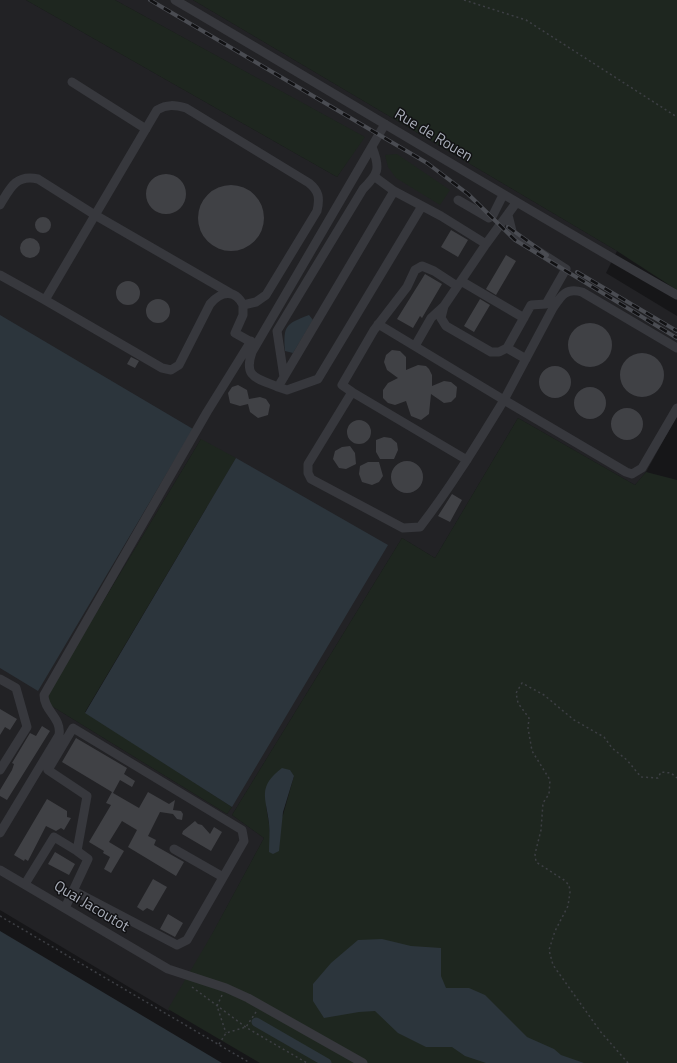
<!DOCTYPE html>
<style>
body{margin:0}
canvas{display:block;background:#161618}
</style>
<canvas width="677" height="1063"></canvas>
<script>
const c = document.querySelector('canvas').getContext('2d');
c.lineJoin = 'round';
function paint(path, color) {
  c.fillStyle = color;
  c.fill(path, 'evenodd');
}
function trace(path, color, width, dash) {
  c.strokeStyle = color;
  c.lineWidth = width;
  c.lineCap = dash ? 'butt' : 'round';
  c.setLineDash(dash || []);
  c.stroke(path);
}
function drawText(font, color, halo, rows, align = 'center') {
  c.font = font + ' "Titillium Web",sans-serif';
  c.lineWidth = 3;
  c.setLineDash([]);
  c.textBaseline = 'middle';
  c.strokeStyle = halo;
  c.fillStyle = color;
  for (const [text, x, y, turn = 0] of rows) {
    c.save();
    c.translate(x, y);
    c.rotate((+turn || 0) * Math.PI / 180);
    c.textAlign = isNaN(turn) ? turn : align;
    if (halo) c.strokeText(text, 0, 0);
    c.fillText(text, 0, 0);
    c.restore();
  }
}
paint(new Path2D(`
 M0 0H26L337 177 364 137 115 0H193L617 251 606 273 677 316V416L646 472 635 485 518 418 435 558 402 538 232 815 264 838 194 968 169 1011 0 910ZM201 439 232 807 227 814 50 705 48 693Z`), '#222225');
paint(new Path2D(`
 M26 0H115L365 137 337 177Z
 M193 0H677V290L617 251Z
 M397 154 450 190 440 205 396 178 388 167 385 155Z
 M518 418 635 485 646 472 677 480V1063H260L168 1009 212 934 264 838 232 815 402 538 435 558ZM294 776 283 815 270 838 269 824 266 806Z
 M201 439 236 458 85 712 232 807 227 814 50 705 48 693Z`), '#1e261f');
paint(new Path2D(`
 M0 315 193 429 38 691 0 668Z
 M309 315 313 320 293 353 285 351C283 325 286 324 309 315Z
 M236 458 388 545 232 807 85 713Z
 M282 768 290 770 294 776 283 812 279 851 273 854 269 852C269 843 270 833 269 823 266 797 257 787 282 768Z
 M0 931 222 1063H0Z
 M382 939 411 946 441 948V976L446 988H469L485 995 527 1037 554 1049 561 1055 584 1063H486L465 1056 452 1047H426L398 1033 375 1011 359 1012 324 1018 313 1001V984L331 963 358 940Z`), '#2c353c');
trace(new Path2D(`
 M256 1022 327 1063`), '#2c353c', 9);
paint(new Path2D(`
 M146 194a20 20 0 1 1 40 0a20 20 0 1 1-40 0Z
 M198 218a33 33 0 1 1 66 0a33 33 0 1 1-66 0Z
 M35 225a8 8 0 1 1 16 0a8 8 0 1 1-16 0Z
 M451 230 468 240 458 257 441 247Z
 M20 248a10 10 0 1 1 20 0a10 10 0 1 1-20 0Z
 M506 255 516 261 496 295 486 289Z
 M425 274 442 284 422 318 420 316 413 328 397 319Z
 M116 293a12 12 0 1 1 24 0a12 12 0 1 1-24 0Z
 M480 299 490 305 474 332 464 326Z
 M146 311a12 12 0 1 1 24 0a12 12 0 1 1-24 0Z
 M568 345a22 22 0 1 1 44 0a22 22 0 1 1-44 0Z
 M392 350 400 351 406 357V370L418 365 426 366 429 369 432 375V386L444 381 451 382 457 387 456 397 451 402 444 403 431 394 429 414 421 420 411 416 406 401 395 405 388 403 383 398V390L388 383 398 378 387 370 384 362 386 355Z
 M620 375a22 22 0 1 1 44 0a22 22 0 1 1-44 0Z
 M131 357 139 361 135 368 127 364Z
 M539 382a16 16 0 1 1 32 0a16 16 0 1 1-32 0Z
 M238 385 247 390 249 399 260 397 266 399 270 405 268 415 258 418 250 412 248 404 240 406 230 403 228 393 232 387Z
 M574 403a16 16 0 1 1 32 0a16 16 0 1 1-32 0Z
 M611 424a16 16 0 1 1 32 0a16 16 0 1 1-32 0Z
 M347 432a12 12 0 1 1 24 0a12 12 0 1 1-24 0Z
 M384 437 391 438 397 443 398 450 394 459H380L376 452V440Z
 M350 446 355 453 356 464 346 469 339 468 333 459 335 451 342 447Z
 M391 477a16 16 0 1 1 32 0a16 16 0 1 1-32 0Z
 M368 462H379L383 476 379 482 372 485 362 482 359 474 360 466Z
 M452 494 462 500 450 522 438 516Z
 M0 709 17 719 10 730 5 727 0 735Z
 M42 726 50 731 7 800 0 796V790L12 770 14 764 12 763 30 733 36 736Z
 M76 738 127 768 124 774 135 781 132 787 120 780 113 793 139 808 148 792 169 804 175 800 173 810 181 811 183 814 182 820 177 819 173 814 160 812 148 836 156 840 154 845 184 862 176 876 128 847 137 830 122 821 109 842 124 851 111 873 104 869 110 857 103 853 104 851 89 842 111 805 106 803 112 792 62 762Z
 M47 799 67 811V817L71 818 64 830 61 828 56 831 46 826 28 861 25 859 24 861 14 855Z
 M195 821 198 824 202 825 210 834 214 827 222 832 211 851 182 834 183 831Z
 M55 852 75 864 69 875 48 864Z
 M153 879 167 887 153 911 147 908 143 911 137 907Z
 M168 914 183 923 175 937 160 929Z`), '#404145');
trace(new Path2D(`
 M464 0 526 20 677 117
 M0 916 250 1063
 M192 987 247 1028 307 1063
 M222 995 217 1006 226 1033
 M219 1044 226 1033 246 1027 256 1012
 M628 1063 600 1031 553 965 549 950 555 931 568 906 570 892 569 885 564 880 536 862 535 854 541 830 543 803 549 794 550 780 532 751 528 728 529 718 518 703 516 693 522 683 544 695 574 720 604 737 612 748 627 760 641 777 658 778 661 772 671 773 677 778`), '#3d3f44', 1.5, [2, 3]);
trace(new Path2D(`
 M175 0C343 98 508 199 677 295
 M72 82 146 129
 M385 124 252 352C243 378 257 378 278 387L394 191 441 216 486 244 516 203
 M375 177 394 191
 M458 200 489 218 493 215 503 195
 M0 205C10 188 16 174 38 179L95 215 230 293
 M486 244 444 306 441 318 446 326 491 352H499L507 348 531 305 546 304 566 269 513 235 508 215
 M0 275 45 300
 M461 281 524 318
 M243 305C235 289 221 291 210 304L179 365 171 370 162 368 45 300 157 110C167 104 175 105 186 108L309 183C319 191 320 198 317 211L266 295 256 302 243 305V315L235 333 251 342
 M378 324 504 400C477 444 451 487 420 527L403 528 311 479 308 473V464L352 392 467 460
 M415 346 431 318 444 306
 M507 348 526 359
 M677 348 582 292C566 287 561 296 553 308L504 400 626 472 632 474 642 468 677 408
 M284 377 277 331 363 189C378 174 381 169 372 147
 M278 387 287 390 318 379 422 206
 M352 392 342 385 374 330 407 287 415 270 422 266 434 271 457 286
 M0 679 16 688 27 727 0 770
 M0 833 59 735C62 718 44 711 44 695L207 412 251 341
 M174 849 223 877
 M0 870 168 969 226 988 248 998 363 1063
 M25 884 54 837 77 851
 M65 908 88 859 77 851 87 796 48 770 73 728 242 830 244 841 187 940 177 945 74 891`), '#37383d', 9);
const rail = new Path2D(`
 M150 0 427 163 468 194 515 240 677 338
 M508 227 547 255
 M577 272 677 331`);
trace(rail, '#4a4c52', 4);
trace(rail, '#111113', 2.5, [8]);
drawText('15px', '#a8adb8', '#111113', [
 ["Rue de Rouen",433,136,31],
 ["Quai Jacoutot",91,907,31]
]);
</script>
